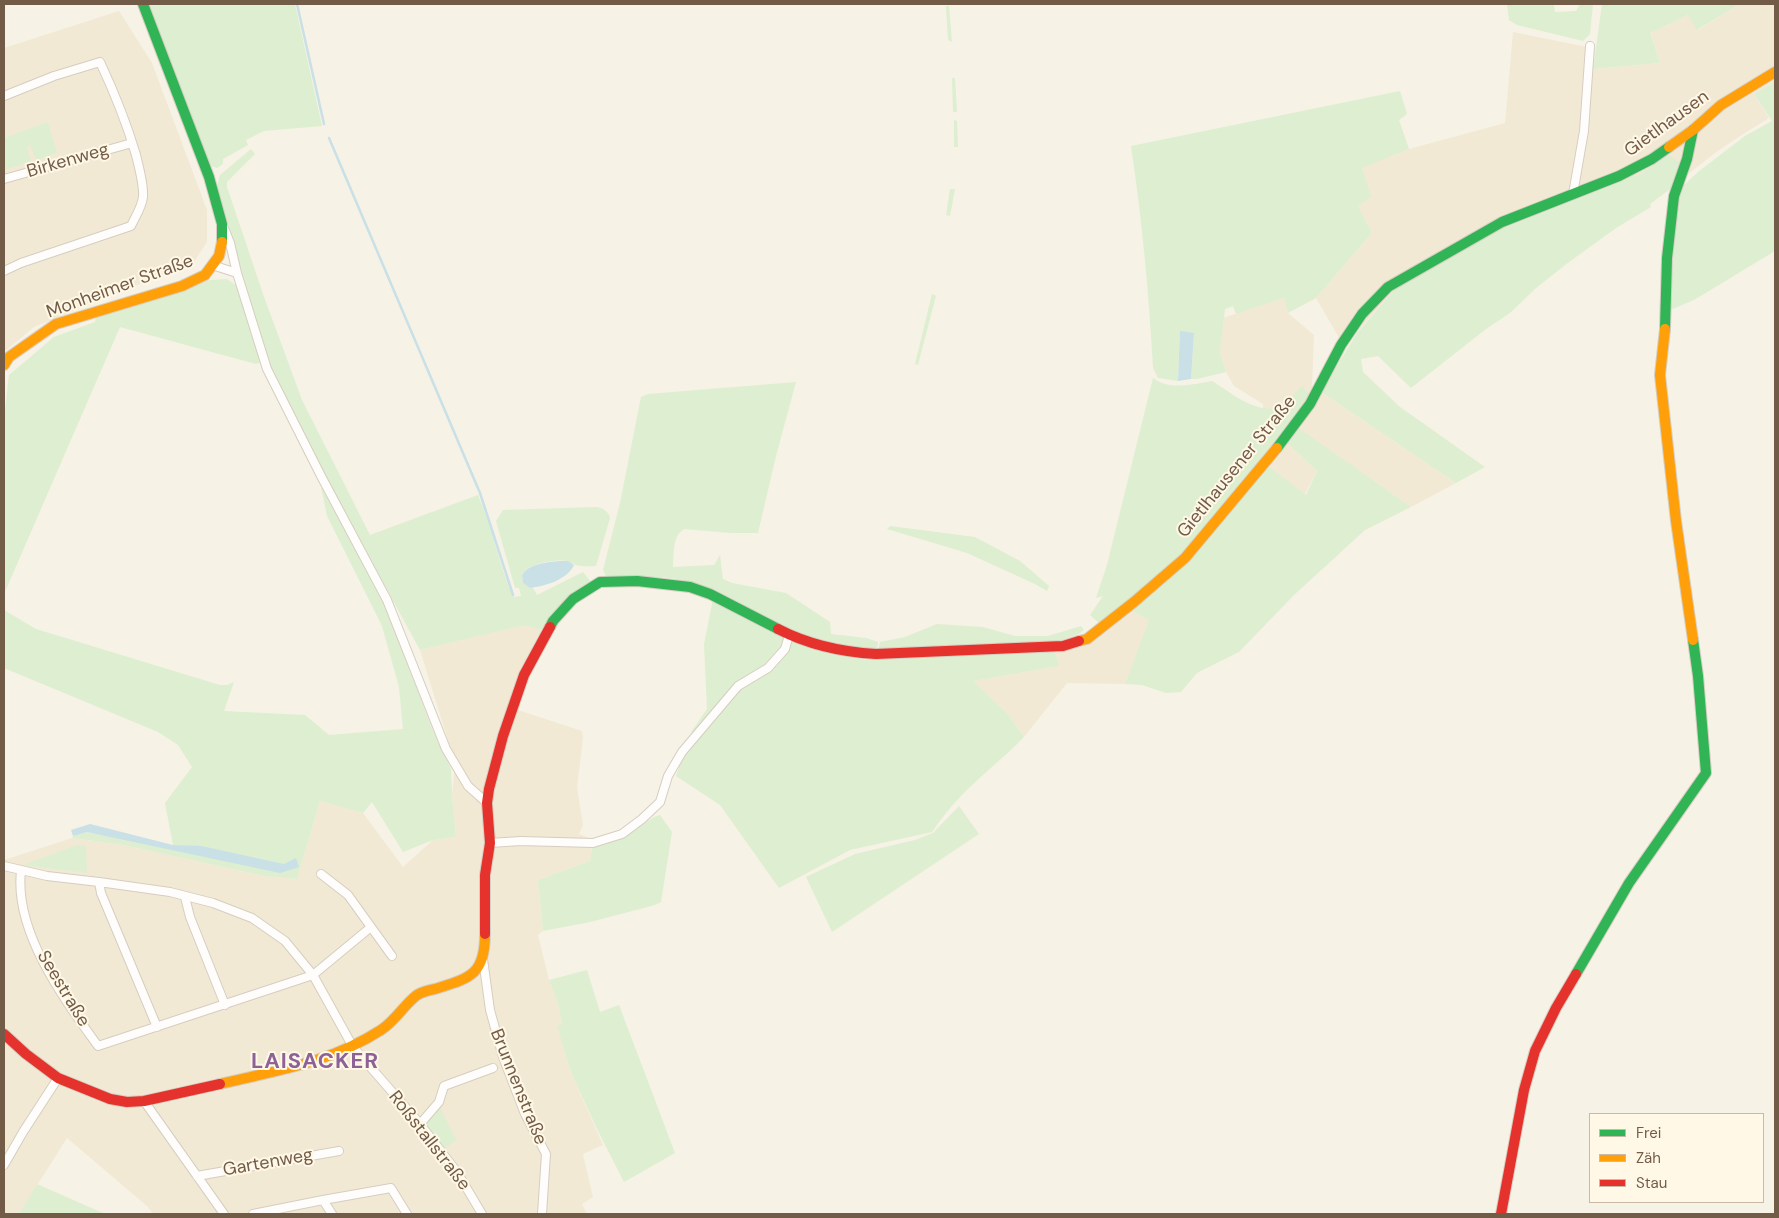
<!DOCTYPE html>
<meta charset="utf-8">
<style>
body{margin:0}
#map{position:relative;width:1779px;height:1218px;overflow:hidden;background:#f6f2e5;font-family:"DM Sans",sans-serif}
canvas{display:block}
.frame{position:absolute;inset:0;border:5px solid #735c47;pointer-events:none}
.legend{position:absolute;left:1589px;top:1113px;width:175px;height:90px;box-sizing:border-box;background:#fff8e6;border:1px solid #c7baa6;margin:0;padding:6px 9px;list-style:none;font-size:15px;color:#735c47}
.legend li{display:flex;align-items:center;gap:10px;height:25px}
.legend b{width:25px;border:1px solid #c7baa6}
</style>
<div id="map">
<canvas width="1779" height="1218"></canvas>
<div class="frame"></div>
<ul class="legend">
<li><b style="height:6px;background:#30b455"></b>Frei</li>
<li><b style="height:6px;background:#ff9f0a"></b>Zäh</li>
<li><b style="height:6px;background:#e5322d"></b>Stau</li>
</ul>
</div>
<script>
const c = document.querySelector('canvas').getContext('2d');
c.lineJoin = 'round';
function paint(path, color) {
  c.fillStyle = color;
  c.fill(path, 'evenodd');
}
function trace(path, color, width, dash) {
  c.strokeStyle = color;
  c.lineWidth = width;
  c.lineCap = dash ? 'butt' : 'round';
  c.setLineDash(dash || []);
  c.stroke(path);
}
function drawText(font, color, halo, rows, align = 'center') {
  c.font = font + ' "DM Sans",sans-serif';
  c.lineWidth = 4;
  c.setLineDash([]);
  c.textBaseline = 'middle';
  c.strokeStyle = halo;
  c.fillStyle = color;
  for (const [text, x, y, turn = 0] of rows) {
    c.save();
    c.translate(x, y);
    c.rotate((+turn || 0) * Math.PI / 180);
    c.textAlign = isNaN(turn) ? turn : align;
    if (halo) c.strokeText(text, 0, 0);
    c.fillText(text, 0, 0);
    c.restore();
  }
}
paint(new Path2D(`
 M1740 4H1775V82L1754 94 1769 118 1743 134 1715 153 1650 204 1633 173 1401 283 1344 346 1316 298 1372 233 1342 175 1409 149 1505 123 1513 32 1592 48 1594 69 1660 63 1651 33 1688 15 1698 30Z
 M119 11 152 63 207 210V242L194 262 34 327 4 352V48Z
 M1284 298 1288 313 1314 335 1312 386 1456 483 1411 507 1296 427 1286 442 1317 471 1303 498 1264 468 1263 404 1234 386 1226 372 1220 352 1223 318Z
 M1123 606 1150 620 1125 684 1067 683 1024 737 1008 714 972 681 1059 666 1055 651 1100 624Z
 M524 624 543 630 510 712 518 710 582 731 583 738 577 787 583 825 579 834 589 838 592 848 590 861 538 880 543 931 538 935 549 980 558 1004 562 1025 558 1026 572 1075 603 1145 583 1154 593 1197 582 1204 587 1214H153L148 1207 67 1138 19 1214H4V860L72 838 123 845 264 876 297 879 320 801 363 813 403 867 433 840 456 837 452 796 455 763 420 650Z`), '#f2e9d5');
paint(new Path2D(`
 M147 4H295L322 126 264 131 246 140 248 145 223 159V164L217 168 211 166Z
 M1507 4H1554L1555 12 1576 11 1580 4H1593L1590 34 1583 41 1517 25 1509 20Z
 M1602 4H1740L1697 30 1688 15 1651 33 1650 31 1660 63 1593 69Z
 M946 6H949L952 42 948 40Z
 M952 78H955L957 112H953Z
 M1775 82V251L1694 300 1670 310 1672 232 1681 188 1698 172 1745 136 1772 121 1754 94Z
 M1400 91 1407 114 1399 120 1409 149 1362 168 1371 197 1358 206 1372 233 1316 298 1288 313 1284 298 1236 314 1233 306 1225 309 1220 352 1226 372 1197 379H1191L1194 333 1180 332 1178 381 1158 378 1153 368C1149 293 1142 220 1131 146Z
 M954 120 957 121 958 147H954Z
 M48 122 57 153 36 160 31 146 27 147 31 161 4 170V138Z
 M251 149 255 154 227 182V187L263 294 302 400 370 535 478 495C492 528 499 564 513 597L521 596 519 588H515L496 521 503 510 597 507C603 508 609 512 610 518L596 566C590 566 583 567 576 565 573 564 569 562 566 561 554 559 528 564 522 574L523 583 530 588H533L537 595 583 572 591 582 551 614 543 630 524 625 420 650 306 442 268 362 217 186 220 175Z
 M1669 155 1681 164 1673 187 1650 204 1651 207 1616 228 1569 262 1536 288 1510 313 1486 329 1411 388 1378 356 1361 359 1363 372 1400 407 1485 467 1456 483 1321 392 1357 333 1395 289 1435 264 1500 227 1633 173 1635 177Z
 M950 189H955L950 216 946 215Z
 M227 279 239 287 261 362 256 364 120 327 4 594V419L9 375 54 337 95 322 96 316 210 280Z
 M932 294 936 296 918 365 915 364Z
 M1153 378C1170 391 1193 384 1212 381 1230 392 1260 418 1283 405 1290 401 1296 391 1302 386L1310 395 1290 425 1271 449 1268 448 1269 467 1306 495 1317 471 1286 442 1296 426 1411 507 1365 530 1294 595 1239 652 1197 673 1181 692 1166 693 1142 685 1125 684 1149 620 1123 606 1100 624 1090 615 1103 596 1096 598 1107 565Z
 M796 382 776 456 758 533H730L684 529C672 536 674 554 673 567L714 565 720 555 723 579 732 583 786 593 830 622 831 634 866 638 878 642 877 650H864V660L898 657 878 651 880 642 905 637 937 624 983 627 1015 636H1048L1081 626 1084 630 1079 634 1056 642 1055 651 1059 666 973 681 1008 714 1024 737C1004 758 981 775 961 796 950 807 941 819 932 832L850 850 779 888 720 805 676 776 692 731 707 709 704 644 713 599 709 588C688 580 671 577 649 577 634 577 620 579 606 576L603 570 620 503 641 397 648 394Z
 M321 487 381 595 432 728 451 769 452 796 456 837 433 840 403 852 372 802 363 813 320 801 297 879 264 876 123 845 72 838 73 836 87 832 284 864 201 847 173 845 165 803 192 767 178 745 158 732 4 668V610L36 629 220 685H227L234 682 224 711 305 715 329 735 403 729 399 687 382 626 327 516Z
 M890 526 975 537 1020 561 1049 586 1047 591 1035 584 967 553 887 529Z
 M959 806 979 834 832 932 806 877 855 854 915 840 933 833Z
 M660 815 672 832 661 902 655 905 590 922 543 931 538 880 590 861 592 848 624 836 654 817Z
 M77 845 86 846 87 873 23 865Z
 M587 970 600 1012 619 1005 675 1153 624 1182 597 1129 572 1075 557 1026 562 1024 558 1004 549 980Z
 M439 1105 456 1140 443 1150 422 1124Z
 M37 1184 105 1214H19Z`), '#deeed0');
paint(new Path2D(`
 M1180 331 1194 333 1191 379 1178 381Z
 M560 561H568L574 565C567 580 545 586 530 588L523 583 522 575C528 564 548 562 560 561Z
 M90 824 173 845 201 846 284 864 296 858 299 867 280 873 87 832 73 836 71 830Z`), '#c8e0e6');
trace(new Path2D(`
 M297 4 324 124
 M329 138 480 493 513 595`), '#c8e0e6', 2.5);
const street = new Path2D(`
 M4 96 54 76 100 62C115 94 126 121 136 155 139 168 144 184 143 197 142 207 135 217 131 226L21 263 4 271
 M4 179 132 143
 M1573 194 1584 131 1590 46
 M224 228 230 243 237 273 267 369 321 476 387 600 446 749 468 786 487 803
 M212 265 237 273
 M490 843 521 841 593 843 622 834 642 819 660 802 668 776 682 752 738 686 768 668 785 649 789 635
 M4 866 47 876 99 882 170 892 213 903 252 918 285 941 313 975 353 1047 420 1124 457 1172 482 1214
 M21 871C14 932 64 999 98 1046L313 975 371 927 392 956
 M321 874 348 895 371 927
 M99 882 101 893 157 1027
 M185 897 190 917 225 1005
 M483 959 490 1010 503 1057 525 1114 546 1154 542 1214
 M144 1101 224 1214
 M420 1124 439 1102 444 1086 493 1068
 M4 1165 23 1132 58 1078
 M197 1176 339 1151
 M323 1200 391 1188 407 1214
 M253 1214 323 1200 332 1214`);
const fast = new Path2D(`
 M143 4 209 177 222 224V242
 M1665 329 1667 258 1674 196 1687 159 1693 130
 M1277 448 1310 404 1341 345 1362 314 1388 287 1502 222 1619 176 1652 159 1669 147
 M550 627 553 621 573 599 600 582 637 581 690 587 710 594 778 629
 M1576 974 1629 883 1706 773 1698 676 1693 640`);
const slow = new Path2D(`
 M1669 147 1693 130 1721 105 1775 72
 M1665 329 1660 375 1676 521 1693 640
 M4 365 9 357 56 324 182 286 205 275 219 256 222 242
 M1079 641 1087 639 1134 602 1185 558 1277 448
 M220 1084C278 1070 330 1063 381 1030 395 1021 404 1005 417 995 422 992 429 990 435 989 470 978 485 975 485 934`);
const jam = new Path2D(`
 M778 629C809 645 841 652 876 654L1063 646 1079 641
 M485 934V875L490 843 487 803 489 789 503 736 524 675 550 627
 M4 1034 26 1054 58 1078 110 1099 127 1102 144 1101 220 1084
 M1501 1214 1524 1090 1535 1051 1556 1008 1576 974`);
trace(street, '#d5cdc1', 10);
trace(fast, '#d6cec2', 12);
trace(slow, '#d6cec2', 12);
trace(jam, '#d6cec2', 12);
trace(street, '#fefdfb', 8);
trace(fast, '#30b455', 10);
trace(slow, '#ff9f0a', 10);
trace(jam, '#e5322d', 10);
drawText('18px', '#735c47', '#fff8e6', [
 ["Gietlhausen",1667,124,-36],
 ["Birkenweg",68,161,-16],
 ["Monheimer Straße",120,287,-20],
 ["Gietlhausener Straße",1237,467,-51],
 ["Seestraße",63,989,59],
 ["Brunnenstraße",518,1087,68],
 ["Roßstallstraße",429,1141,52],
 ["Gartenweg",268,1163,-10]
]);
c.letterSpacing = '1px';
drawText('bold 22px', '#8c6297', '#fff8e6', [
 ["LAISACKER",315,1062]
]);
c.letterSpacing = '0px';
</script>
